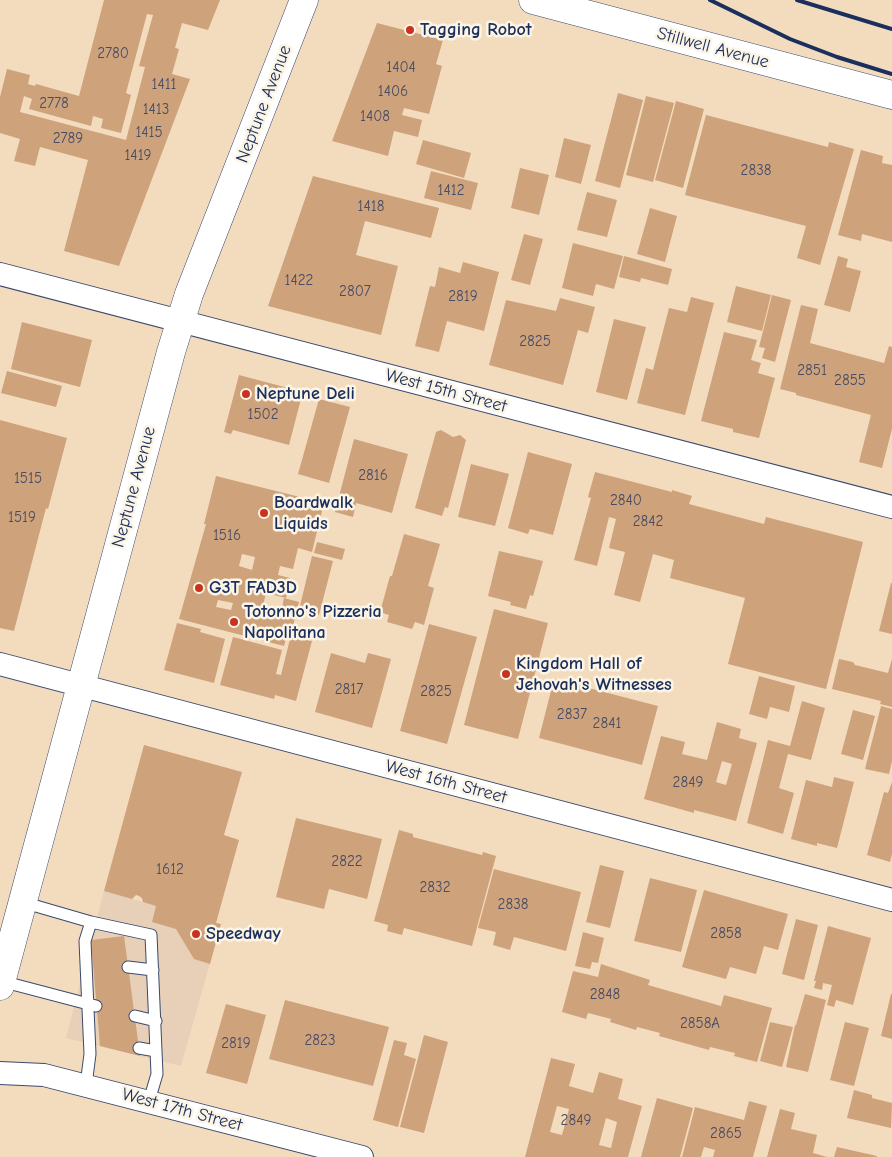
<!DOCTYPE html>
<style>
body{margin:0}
canvas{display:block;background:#f3dcbe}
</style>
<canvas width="892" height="1157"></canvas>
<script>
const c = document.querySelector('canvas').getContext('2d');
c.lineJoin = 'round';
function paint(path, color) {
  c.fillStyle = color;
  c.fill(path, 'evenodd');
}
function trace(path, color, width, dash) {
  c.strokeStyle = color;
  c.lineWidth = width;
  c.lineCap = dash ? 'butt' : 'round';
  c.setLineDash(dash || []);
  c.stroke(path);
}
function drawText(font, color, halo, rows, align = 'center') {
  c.font = font + ' "Comic Neue",sans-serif';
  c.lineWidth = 5;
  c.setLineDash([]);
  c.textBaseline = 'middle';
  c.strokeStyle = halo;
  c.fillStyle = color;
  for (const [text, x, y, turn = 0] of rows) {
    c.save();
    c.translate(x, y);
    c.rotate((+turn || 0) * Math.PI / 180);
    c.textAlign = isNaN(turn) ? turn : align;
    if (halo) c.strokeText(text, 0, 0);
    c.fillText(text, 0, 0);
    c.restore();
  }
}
paint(new Path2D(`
 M104 891 221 924 181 1066 66 1038Z`), '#e7cfb8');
paint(new Path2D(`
 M104 0H220L208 30 182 23 175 48 179 49 172 74 190 79 119 266 64 251 88 160 40 147 35 166 14 161 20 139 0 133V97L7 69 30 75 28 84 35 86 36 84 79 96ZM147 14 153 15 139 66 145 67 126 140 20 112 24 96 32 99 29 109 91 126 93 116 103 119 101 128 121 133 131 95 126 93Z
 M377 23 443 40 436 64 442 66 429 114 404 108 402 115 422 120 418 137 394 131 388 156 332 141Z
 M618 93 643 100 620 188 595 181Z
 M646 96 674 103 653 182 626 175Z
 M676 101 704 109 683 188 655 180Z
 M706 115 828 147 829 142 854 149 820 265 797 258 806 226 685 195Z
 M564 138 591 145 581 184 555 177Z
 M423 140 471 153 464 178 416 164Z
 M861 150 883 156 882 163 892 165V242L862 234 861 241 838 235Z
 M520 168 549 175 539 215 511 208Z
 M431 171 478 183 471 210 424 198Z
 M313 176 439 208 431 238 365 221 356 255 398 266 381 335 268 306Z
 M587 192 617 200 607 237 577 230Z
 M650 208 677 216 665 262 637 254Z
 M524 234 543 239 530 285 511 280Z
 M573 243 623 256 614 289 596 284 593 296 562 288Z
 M624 256 672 269 668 285 641 278 640 282 619 277Z
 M838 256 848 259 846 267 861 271 850 312 824 305Z
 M463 262 499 272 484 331 447 321 439 352 415 346 430 286 435 287 439 267 460 273Z
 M736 286 771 295 762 331 727 322Z
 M772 295 791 300 775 362 762 358 765 348 759 347Z
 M691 297 714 303 685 415 637 403 646 368 653 370 669 308 687 312Z
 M560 298 595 307 588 333 578 330 563 385 489 365 506 300 556 311Z
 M801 305 818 309 810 343 884 363 889 346 892 347V429L882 468 859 462 871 415 796 395V393L780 389Z
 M614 319 646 327 627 400 596 392Z
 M22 322 92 340 80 387 11 369Z
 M724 332 757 340 751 360 761 363 758 373 775 378 759 438 733 432V429L701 421Z
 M7 371 62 386 56 407 1 393Z
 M239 375 307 393 305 400 301 399 289 445 233 430 231 434 224 432Z
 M319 399 350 407 329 483 298 474Z
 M0 420 67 438 48 509 46 508 14 631 0 628Z
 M441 430 453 437 460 435 466 440 448 508 445 507 442 516 415 508 436 432Z
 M354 439 408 454 392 513 356 503 353 517 335 512Z
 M528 452 572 464 553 535 530 529 528 534 508 528Z
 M471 464 509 474 495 526 458 517Z
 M595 472 672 492V490L692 496 689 504 764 524 766 517 863 542 826 689 728 664 745 598 670 578 674 560 653 554 640 602 614 595 625 552 609 548 616 519 609 517 597 566 574 560 591 498 588 497Z
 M216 476 324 503 312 552 298 548 293 569 280 566 278 575 290 578 286 598 266 593 260 618 267 619 269 609 281 612 284 598 299 602 293 626 290 625 284 646 179 619 206 524H204ZM242 554 255 557 252 570 239 566ZM218 600 233 603 231 610 216 607Z
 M404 534 440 544 428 586 434 588 424 625 415 622 412 629 387 622 389 615 380 612 390 576H392Z
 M317 542 345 549 342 560 314 553Z
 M499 551 543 561 533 596 530 595 526 609 510 605 511 602 488 596Z
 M312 556 333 561 319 615 299 610Z
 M891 583H892V634L879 631Z
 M494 609 548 623 518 739 464 725Z
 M177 623 201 629 200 632 225 639 214 683 164 670Z
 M429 624 477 637 447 744 400 731Z
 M291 635 312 641 296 701 275 695 274 699 220 685 233 637 282 650 276 674 281 675Z
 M331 653 365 663 368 653 391 659 372 728 315 712Z
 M839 659 853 662 855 665 888 673 892 659V707L880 704 881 701 832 689Z
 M759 676 795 686 789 712 770 707 767 719 749 714Z
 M554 679 658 706 642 765 539 738Z
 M802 701 825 708 811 760 788 754 779 788 794 793 783 834 747 823 768 740 790 746Z
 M881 706 892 709V761L889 774 865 769Z
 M853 710 875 716 863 760 841 754Z
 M717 722 741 729 739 738 757 743 736 821 694 810V813L644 799 661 736 685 742 682 754 707 760ZM722 761 732 764 726 785 716 782Z
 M144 745 242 772 224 835 239 840 216 923 221 924 210 964 194 959 176 929 152 922 156 906 143 902 142 898 139 896 136 895 132 899 104 891Z
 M834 777 854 782 837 848 817 843V846L791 839 806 780 832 787Z
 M892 782V854L890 862 867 855 884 792 888 793Z
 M296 818 382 839 367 899 329 889 324 909 276 897Z
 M399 830 413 834V837L482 855 483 852 496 856 472 946 404 928 402 935 387 931 388 925 374 921Z
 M600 865 624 871 610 928 586 922Z
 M494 869 581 892 566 951 514 937 510 950 493 945 496 932 478 928Z
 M650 878 697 890 681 952 634 941Z
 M704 890 788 914 778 950 764 946 756 974 730 967 726 979 682 967Z
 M796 919 818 925 804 980 782 974Z
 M828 926 871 938 853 1005 836 1000 834 1007 827 1005 832 985 823 983 822 990 814 988 816 981H814Z
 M583 932 604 938 598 963 592 962 590 969 575 966Z
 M124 936 140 1056 100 1046 91 940Z
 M601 964 650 980 648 985 721 1006 724 995 772 1008 757 1062 734 1056 735 1053 710 1047 709 1050 659 1036 660 1033 637 1027 636 1030 610 1022 611 1019 588 1013 586 1019 562 1012 573 971 598 977Z
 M805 994 826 1000 808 1072 786 1067 795 1025H796Z
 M891 994H892V1039L881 1036Z
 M285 1000 389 1027 373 1086 269 1059Z
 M226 1004 266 1015 247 1084 206 1073Z
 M770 1022 793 1027 782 1067 760 1061Z
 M845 1022 869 1028 854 1086 830 1080Z
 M424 1035 448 1042 424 1133 400 1127Z
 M394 1040 407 1043 404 1055 416 1059 398 1127 373 1120Z
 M551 1058 575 1064 569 1086 593 1093 599 1072 623 1079 618 1099 642 1106 628 1157H525ZM557 1106 569 1109 562 1135 550 1132ZM606 1118 617 1122 611 1148 599 1145Z
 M854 1090 872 1095V1098L892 1103 891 1128 847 1118Z
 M657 1098 693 1108 680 1157H641Z
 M749 1101 767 1106 753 1157H713L715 1150 704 1147 701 1157H682L695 1107 744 1120Z
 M780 1109 795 1113 791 1129 817 1135 813 1153 827 1157H767Z
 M837 1147 877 1156V1157H834Z`), '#cea27b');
const service = new Path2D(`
 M22 902 91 922 151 935 157 1074 149 1101
 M128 967 153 970
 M1 981 96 1006
 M135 1016 156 1021
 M139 1048 156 1051
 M86 1085 90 1054 85 941 91 922`);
const minor = new Path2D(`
 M0 274 892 507
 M0 664 892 900
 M0 1073 44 1075 362 1157`);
const secondary = new Path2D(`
 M533 0 892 95
 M0 986 171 352 189 294 304 0`);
trace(service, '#3b496c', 13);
trace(minor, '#3b496c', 24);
trace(secondary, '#3b496c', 29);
trace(service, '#fff', 11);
trace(minor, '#fff', 22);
trace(secondary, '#fff', 28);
trace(new Path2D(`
 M710 0 790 39 837 57 892 74
 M797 0 892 29`), '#1b2f5e', 4);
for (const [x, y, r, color] of [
 [410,30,5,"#c8321e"],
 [246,394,5,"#c8321e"],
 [264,513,5,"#c8321e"],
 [199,588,5,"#c8321e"],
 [234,622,5,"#c8321e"],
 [506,674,5,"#c8321e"],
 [196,934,5,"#c8321e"]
]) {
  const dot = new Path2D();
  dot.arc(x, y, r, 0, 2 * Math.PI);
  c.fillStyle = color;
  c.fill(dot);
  trace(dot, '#fcf5e5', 2);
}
drawText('15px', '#484c65', null, [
 ["2780",113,54],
 ["1404",401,68],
 ["1411",164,85],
 ["1406",393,92],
 ["2778",54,104],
 ["1413",156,110],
 ["1408",375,117],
 ["1415",149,133],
 ["2789",68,139],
 ["1419",138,156],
 ["2838",756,171],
 ["1412",451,191],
 ["1418",371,207],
 ["1422",299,281],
 ["2807",355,292],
 ["2819",463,297],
 ["2825",535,342],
 ["2851",812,371],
 ["2855",850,381],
 ["1502",263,415],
 ["2816",373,476],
 ["1515",28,479],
 ["2840",626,501],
 ["1519",22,518],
 ["2842",648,522],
 ["1516",227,536],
 ["2817",349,690],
 ["2825",436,692],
 ["2837",572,715],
 ["2841",607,724],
 ["2849",688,783],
 ["2822",347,862],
 ["1612",170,870],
 ["2832",435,888],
 ["2838",513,905],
 ["2858",726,934],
 ["2848",605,995],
 ["2858A",700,1024],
 ["2823",320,1041],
 ["2819",236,1044],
 ["2849",576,1121],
 ["2865",726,1134]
]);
drawText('bold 18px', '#1b2f5e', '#fcf5e5', [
 ["Tagging Robot",420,30],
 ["Neptune Deli",256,394],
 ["Boardwalk",274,503],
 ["Liquids",274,524],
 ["G3T FAD3D",209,588],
 ["Totonno's Pizzeria",244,612],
 ["Napolitana",244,633],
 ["Kingdom Hall of",516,664],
 ["Jehovah's Witnesses",516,685],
 ["Speedway",206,934]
], 'left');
drawText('18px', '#1b2f5e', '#fcf5e5', [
 ["Stillwell Avenue",713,48,15],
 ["Neptune Avenue",264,104,-69],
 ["West 15th Street",446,391,15],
 ["Neptune Avenue",134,487,-75],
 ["West 16th Street",446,782,15],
 ["West 17th Street",182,1110,15]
]);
</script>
